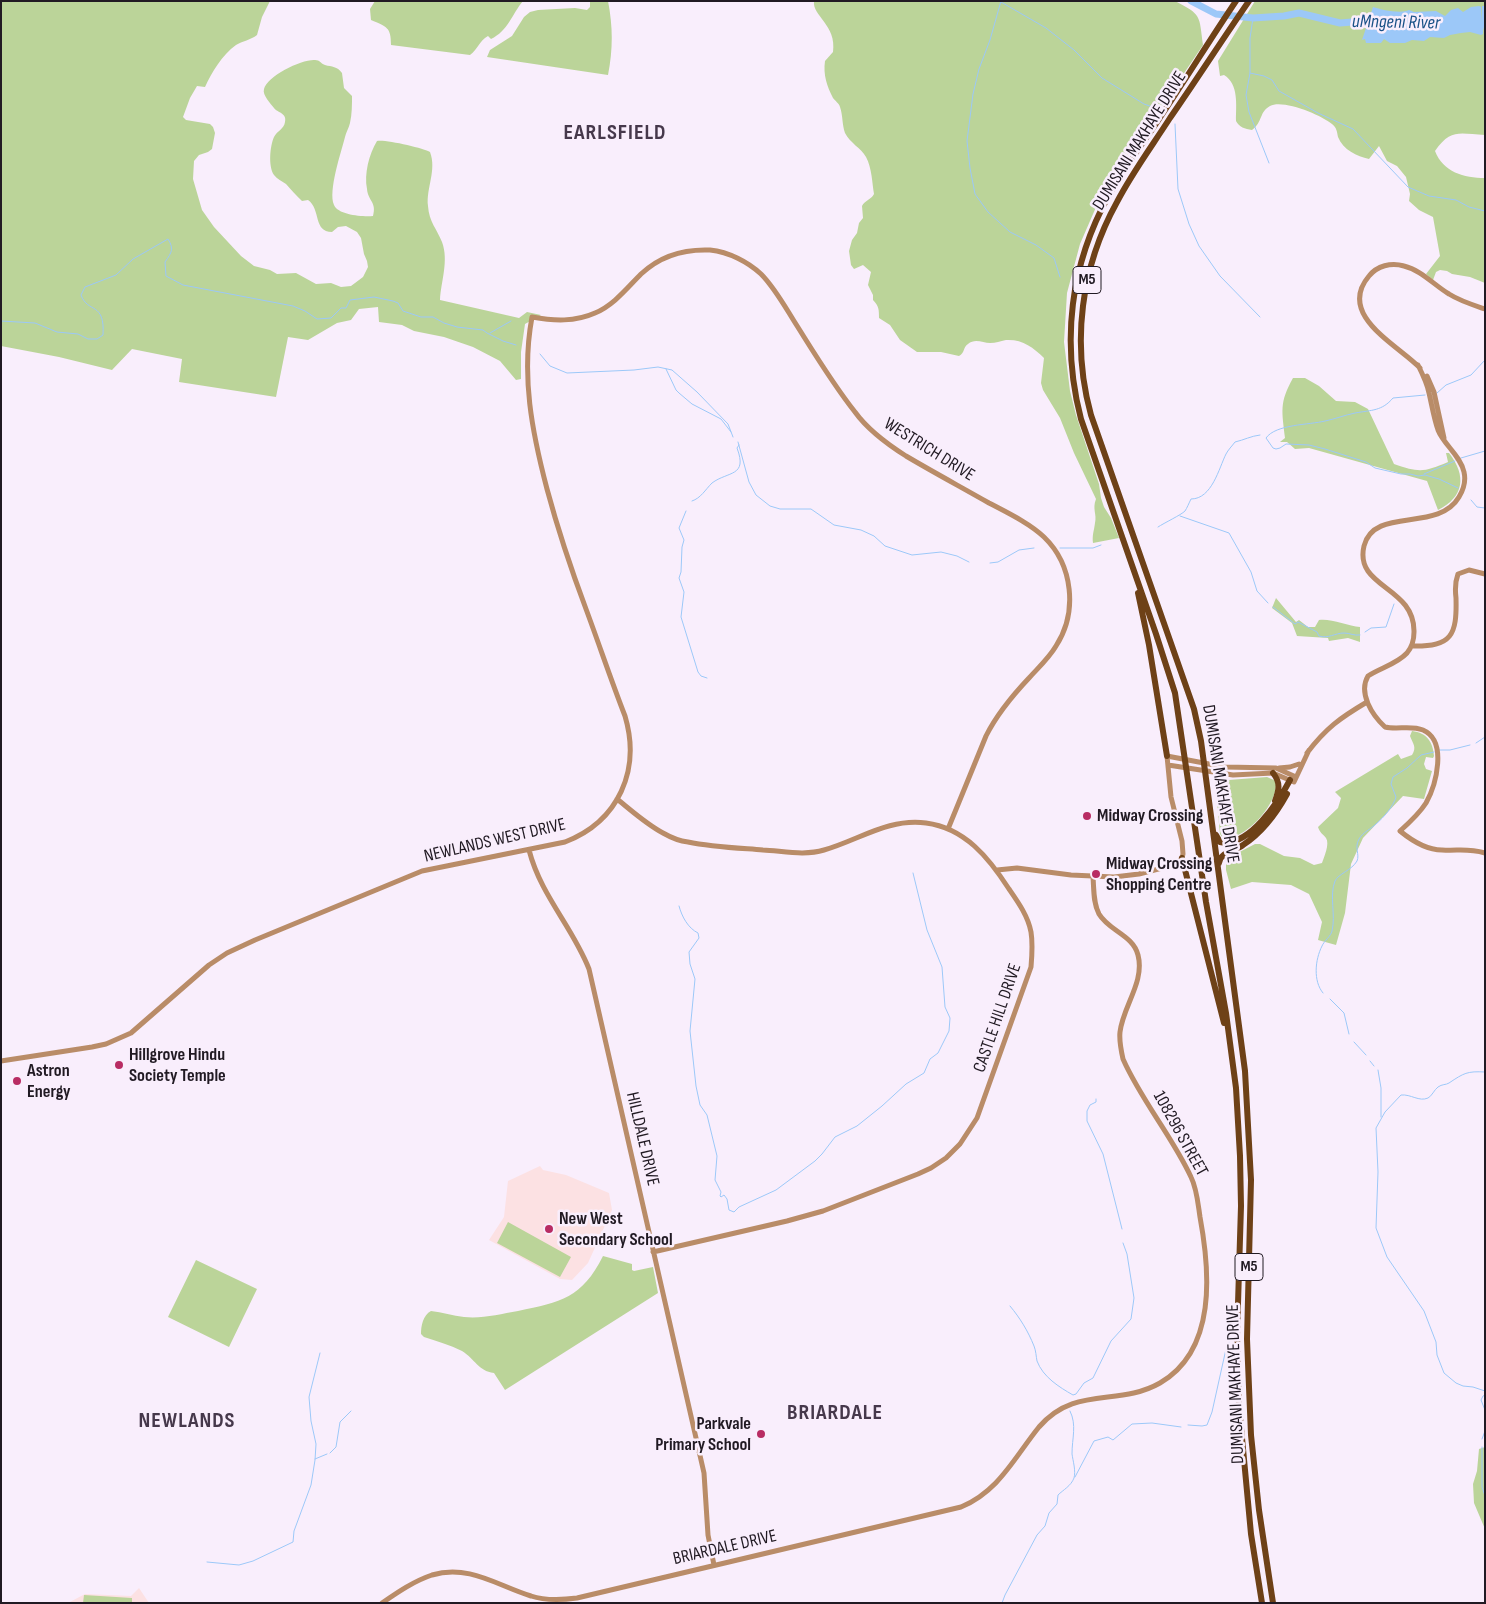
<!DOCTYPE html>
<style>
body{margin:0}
#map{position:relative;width:1486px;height:1604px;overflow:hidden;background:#f9eefc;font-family:"Sofia Sans Condensed",sans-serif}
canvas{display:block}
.frame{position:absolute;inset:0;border:2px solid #211a23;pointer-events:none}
</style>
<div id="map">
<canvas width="1486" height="1604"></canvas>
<div class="frame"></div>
</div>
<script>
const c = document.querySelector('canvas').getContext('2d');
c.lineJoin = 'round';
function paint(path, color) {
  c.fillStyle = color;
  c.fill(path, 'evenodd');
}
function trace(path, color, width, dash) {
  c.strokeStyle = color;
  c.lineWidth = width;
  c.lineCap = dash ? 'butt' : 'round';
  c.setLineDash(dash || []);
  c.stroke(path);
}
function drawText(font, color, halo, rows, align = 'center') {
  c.font = font + ' "Sofia Sans Condensed",sans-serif';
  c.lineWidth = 5;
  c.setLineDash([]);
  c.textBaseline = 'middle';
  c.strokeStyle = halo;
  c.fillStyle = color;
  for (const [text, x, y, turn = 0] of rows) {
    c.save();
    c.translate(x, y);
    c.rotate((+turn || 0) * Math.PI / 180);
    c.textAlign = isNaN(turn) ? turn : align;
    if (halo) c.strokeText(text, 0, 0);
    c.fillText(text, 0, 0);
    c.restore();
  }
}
paint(new Path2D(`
 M540 1166 543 1170 566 1175 609 1193 612 1210 588 1263 572 1280 560 1279 489 1240 504 1217 508 1181Z
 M139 1588 149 1603H68L85 1594 131 1596Z`), '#fce1e3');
paint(new Path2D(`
 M1 1H270L262 17 257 35C251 40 242 41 236 45 222 55 212 72 205 87L197 86 190 98 183 117 186 120 210 124 213 127 215 133 212 149 208 152 199 155 194 161 193 179 202 210 214 227 241 256 254 266 270 270 277 274 296 273 316 284 331 283 341 287 351 286 363 277 368 267 367 261 364 254 361 238 357 232 346 226 338 227 332 232C313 232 321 209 308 200L302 201C296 195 291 190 286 184 282 181 277 179 274 175 268 166 270 146 274 137 277 131 284 129 285 122 287 113 278 113 274 108 271 104 262 95 264 89 267 76 302 59 315 60 320 60 320 63 325 65 332 67 337 66 342 73L344 88 352 96C352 105 352 114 350 123 349 128 346 132 345 137 341 153 328 191 334 205 338 215 363 217 373 216 377 202 368 201 367 189 364 174 369 154 377 141 384 139 424 148 430 152 437 170 426 188 428 206 429 222 437 229 442 242 449 261 441 281 440 300L519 318 527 312 541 315 525 324 521 352V379L516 380 500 361 473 347 444 337 414 331 402 325 379 322 378 307 359 309 351 320 337 323 308 340 288 337 276 397 179 382 182 359 132 349 112 370 59 357 1 346Z
 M375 1H523C512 14 508 31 491 39L488 36C479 41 478 49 470 55L391 45C391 27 387 27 371 20L370 9Z
 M590 1H608C613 27 613 49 608 75L487 57 490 50 512 36 524 17 530 12 538 10 575 8 587 10 590 7Z
 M814 1H1175C1202 15 1199 15 1203 45L1100 198 1080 244 1067 293 1064 342 1070 391 1076 415 1099 484 1101 498 1104 507 1111 518 1119 538 1093 543C1092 535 1094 531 1095 523 1097 514 1092 509 1096 499L1074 453 1060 418 1043 390 1041 383 1044 358C1033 347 1022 339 1006 340 1000 341 996 343 990 343 983 343 975 338 968 344 963 347 965 353 959 356L941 352H917L900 340 890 325 879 318C879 310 879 306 873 300V295L868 285 871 272 863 265 854 269 851 265 849 251 852 240 857 233 859 223 863 218 862 206C865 200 871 200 874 194 872 183 872 168 866 157 861 148 850 143 845 133 842 125 843 116 840 107 839 103 835 101 833 98 827 86 823 75 825 61L833 52C837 25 812 16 814 1Z
 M1255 1H1485V135C1460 134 1451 128 1435 151 1443 172 1464 178 1485 178V283L1470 277 1452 274 1447 271 1440 270 1436 272 1433 280 1426 274 1440 256 1433 217 1419 210 1409 201 1410 194 1406 177 1397 166 1387 161 1379 146 1369 159C1357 156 1343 150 1338 137 1337 132 1337 128 1332 124 1321 115 1283 99 1270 106 1259 112 1263 122 1252 130 1245 129 1239 127 1236 121 1236 105 1239 84 1224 75L1220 76 1218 61Z
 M1293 378H1305L1319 386 1336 401 1355 402 1368 409 1394 464C1420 473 1424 472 1448 462L1446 453H1449C1467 476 1464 497 1438 510L1427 481 1309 448 1295 449 1287 442H1280L1285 438C1282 411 1279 403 1293 378Z
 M1276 598 1296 622 1299 620 1308 627H1315L1319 620C1330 618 1348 626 1360 627V642L1348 638 1329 641 1328 638 1297 636 1292 623 1272 608Z
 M1412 731C1427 733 1433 742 1434 756L1433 758 1426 757 1424 764 1426 769 1432 771 1424 799 1403 796 1363 838 1351 864 1345 913 1336 945 1318 940 1322 922 1309 894 1291 885 1252 882 1231 889 1226 870V859L1255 844H1260L1284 856 1300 858 1314 865 1322 863C1324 857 1330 844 1326 838 1322 833 1320 833 1318 827L1338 808 1341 798 1335 792 1398 754 1401 759 1412 755C1417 747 1413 744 1410 736Z
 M1267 777 1276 781C1279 803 1244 843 1222 837L1220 834 1215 783 1216 781Z
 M508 1222 571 1257 560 1277 497 1243Z
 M603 1256 632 1264V1270L634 1271 653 1267 658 1293 505 1390 494 1373C478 1371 475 1359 462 1351 450 1345 436 1341 424 1337L421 1334C421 1326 423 1315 431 1311 442 1312 453 1316 464 1317 482 1319 500 1314 518 1311 561 1302 582 1298 603 1256Z
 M196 1260 257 1289 229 1347 168 1317Z
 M1485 1447V1529L1474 1503 1473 1484 1477 1471 1479 1449Z
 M84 1595 132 1598V1603H83Z`), '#bbd499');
paint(new Path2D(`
 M1479 6 1481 7 1482 22V6H1485V31H1484L1483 27V34L1481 35 1470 32 1461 33 1450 35 1444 38 1430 37 1424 41 1412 40 1405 43H1390L1384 39 1381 43H1366L1365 39 1362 40 1373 7C1382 10 1401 14 1409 10L1414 12 1436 11 1445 16 1451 10 1458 8 1463 12 1471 7Z`), '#9cc8f8');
trace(new Path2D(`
 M1001 1 990 40 979 69 973 94 967 141 970 168 975 194 988 212 1010 232 1036 245 1054 258 1060 277
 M1001 2 1046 28 1074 50 1102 78 1144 104 1158 109
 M1253 18 1250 38V73L1246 95 1249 112 1269 163
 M1250 73 1264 76 1272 80 1279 91 1318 113 1353 129 1408 187 1429 196 1456 200 1469 207 1485 211
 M1175 124 1178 189 1189 224 1199 246 1220 276 1260 317
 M1 321 35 323 57 332 78 334 88 339H97L103 335C105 301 88 314 81 295L85 287 116 275 133 259 168 239C174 249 172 252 165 262L166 276 183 285 293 306 305 311 317 319 331 318 341 308H346L350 300 374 297 393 301 398 303 403 311 421 317H433L444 323 457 327 483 330 487 333 503 341 516 345
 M490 333 511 321
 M540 354 550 366 567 373 634 370 658 367 672 370 697 392 728 424 733 437
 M666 369 676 390 679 393 692 404 721 419 731 432
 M1437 393 1446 385 1471 375 1485 360
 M1425 395 1393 398C1382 411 1372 410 1355 413 1345 415 1335 419 1325 421 1309 425 1276 424 1266 438L1273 448 1276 449 1280 448 1286 444 1309 445 1325 449 1366 462 1375 468 1401 474H1410L1418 476 1425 475 1439 479 1458 488
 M738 442 749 482 756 495 770 506 780 509H811L834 525 861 530 874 536 885 546 912 555 941 552 957 556 969 562
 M1461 458 1485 451
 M1424 474 1455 461
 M1471 500 1477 507 1485 508
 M692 501C701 498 705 490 712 483 728 471 748 477 737 448L739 445
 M686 511 679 528 684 540 682 547 681 572 679 578 684 592 681 617 698 672 701 676 707 678
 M1180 516 1229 533 1251 572 1257 591 1268 603
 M1158 527C1164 523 1181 515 1185 511 1187 508 1189 503 1191 499 1212 499 1219 468 1226 454 1228 450 1232 446 1235 442 1244 440 1251 436 1260 435
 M1060 548H1093L1101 545
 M990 563 998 562 1019 550 1034 548
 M1273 607 1295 624 1298 622 1317 632 1319 636C1328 639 1335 633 1344 633 1350 633 1354 636 1360 635
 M1365 632 1371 628 1386 627 1394 604
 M1476 743 1485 737
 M1439 750H1450L1470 745
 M679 906C682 917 688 928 698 933L699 938 689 952 690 964 695 979 690 1031 696 1086 700 1105 707 1115 717 1156 715 1180 721 1192 720 1196 721 1197 724 1195 727 1199 729 1210 734 1212 739 1207 776 1190 815 1161 822 1154 835 1137 857 1126 882 1106 906 1084 924 1073 930 1059 938 1053 949 1031 950 1018 945 1007 942 967 927 930 913 873
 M1323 993C1313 981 1315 960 1322 946 1324 941 1331 936 1332 931 1336 915 1329 896 1335 881 1338 874 1352 870 1357 861 1360 854 1354 848 1359 839 1363 832 1371 829 1376 824 1384 817 1393 807 1396 797L1391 784 1393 777 1407 768 1421 755 1434 752
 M1330 999 1344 1013 1349 1034
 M1354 1042 1366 1055
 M1370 1061 1374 1066
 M1378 1070 1381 1088V1117
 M1485 1072C1467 1071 1464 1073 1449 1083 1446 1085 1442 1084 1438 1087 1434 1090 1432 1096 1428 1098 1419 1102 1411 1094 1401 1095L1385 1112 1376 1128 1378 1172 1376 1228 1387 1257 1424 1311 1436 1342 1437 1355 1444 1373 1456 1383 1463 1386 1473 1387 1485 1391
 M1096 1099V1102L1090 1105 1087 1111V1121L1103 1154 1122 1229
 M1010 1306C1020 1318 1028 1331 1034 1346 1036 1351 1036 1356 1037 1361 1043 1377 1059 1387 1073 1395L1076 1394 1084 1383 1093 1378 1111 1341 1131 1319 1134 1298 1127 1254 1123 1243
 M1485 1395 1483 1396 1481 1400 1485 1410
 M1188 1425 1202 1426 1207 1425 1212 1412 1226 1349 1232 1335
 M1482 1439 1485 1431
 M1482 1447V1487L1485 1496
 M330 1453 336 1447 340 1422 351 1411
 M315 1459 327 1454
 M1075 1477 1094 1441 1108 1437 1113 1440 1132 1424 1152 1423 1181 1427
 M207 1562 239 1565 253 1561 293 1542 294 1531 311 1485 315 1460 316 1444 311 1421 309 1397 320 1353
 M1002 1603 1005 1595 1037 1535 1045 1526 1049 1513 1057 1504 1058 1495C1063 1490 1071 1486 1074 1478 1076 1471 1073 1461 1072 1454 1072 1438 1077 1425 1070 1411`), '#9cc8f8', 1);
trace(new Path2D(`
 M1191 1 1216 14 1253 18 1284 16 1299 13 1340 23 1377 20`), '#9cc8f8', 7);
trace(new Path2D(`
 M1418 365C1423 375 1427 383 1429 393 1432 406 1434 419 1438 430 1444 445 1460 455 1464 472 1466 481 1464 489 1459 497 1438 533 1374 506 1364 546 1354 588 1415 586 1414 632 1414 640 1412 647 1407 653 1397 664 1380 668 1368 676 1358 693 1372 715 1385 727 1397 730 1411 725 1423 730 1448 741 1436 785 1426 803 1419 814 1409 823 1400 831 1411 840 1427 850 1442 850 1459 851 1467 848 1485 853
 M1420 368C1398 345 1336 315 1369 276 1377 266 1391 262 1404 266 1421 270 1434 285 1449 294 1460 301 1473 305 1485 309
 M1427 376 1434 392 1444 438
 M1412 646C1452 647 1457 635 1456 598 1455 590 1455 582 1458 574L1469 570 1485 574
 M1307 753C1326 728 1340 718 1367 702
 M1168 765 1233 775 1273 773 1294 782 1309 750
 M1279 768 1290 767 1299 764
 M617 799C632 811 646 824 663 833 670 837 679 841 688 842 712 847 738 848 763 850 783 851 805 856 824 850 859 840 888 818 926 823 965 828 989 858 1009 889 1018 902 1028 916 1031 932 1033 944 1032 955 1031 967L977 1118 960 1144 946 1158 931 1168 918 1174 823 1211 787 1221 653 1252
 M529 850C541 896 572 926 589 969L704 1473 708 1535 714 1565
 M997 870 1017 868 1071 875 1114 877 1139 874 1166 867 1179 861 1182 858 1183 854 1182 841 1171 797 1167 756 1225 767 1276 768 1296 777
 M1 1061 92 1047 106 1044 131 1033 209 965 227 953 255 940 422 871 565 842C619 821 641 770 625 716 611 680 599 644 586 609 571 569 558 530 547 489 532 432 521 376 532 317 554 321 575 322 595 313 614 305 627 288 641 274 660 256 685 249 710 250 729 252 748 262 761 274 774 287 784 305 794 321 813 351 832 383 855 412 868 430 887 444 906 456 933 472 961 487 989 503 1008 513 1029 523 1044 537 1073 565 1078 612 1056 646 1049 658 1038 668 1029 678 1012 696 997 714 986 736L948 829
 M382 1603C398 1592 414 1581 432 1575 469 1564 498 1586 531 1596 546 1601 562 1600 577 1598L961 1507C999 1491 1014 1458 1039 1427 1075 1385 1118 1407 1160 1383 1217 1350 1210 1271 1200 1217 1198 1204 1197 1189 1191 1177 1172 1136 1141 1100 1123 1059 1121 1050 1119 1041 1120 1032 1123 1006 1145 982 1138 955 1133 935 1109 931 1099 914 1093 903 1094 889 1093 877`), '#b98c68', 5);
trace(new Path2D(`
 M1236 1C1209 41 1184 82 1157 122 1141 146 1123 169 1109 195 1070 265 1061 342 1081 419L1156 634 1175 693 1206 902 1226 1013 1236 1088 1240 1156 1241 1206 1237 1336 1239 1406 1251 1534 1262 1603
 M1249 1C1222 40 1197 79 1170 118 1152 146 1132 173 1117 202 1081 267 1071 343 1091 415L1194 709 1201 741 1245 1071 1251 1180 1247 1339 1251 1435 1259 1510 1273 1603
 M1138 593 1149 645 1167 756
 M1273 773C1281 783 1279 790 1275 801
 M1216 835 1220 842C1249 848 1279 801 1290 780
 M1182 858 1224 1023
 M1219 863C1221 851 1235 851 1243 845 1263 832 1276 814 1287 794`), '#6e4117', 6);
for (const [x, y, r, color] of [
 [1087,816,5,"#b82c63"],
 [1096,874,5,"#b82c63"],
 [119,1065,5,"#b82c63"],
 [17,1081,5,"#b82c63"],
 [549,1229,5,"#b82c63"],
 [761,1434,5,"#b82c63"]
]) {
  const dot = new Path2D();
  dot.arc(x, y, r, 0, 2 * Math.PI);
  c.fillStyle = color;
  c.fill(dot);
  trace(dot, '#f9eefc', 2);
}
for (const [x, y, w] of [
 [1087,280,28],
 [1249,1267,28]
]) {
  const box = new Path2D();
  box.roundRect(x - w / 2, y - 13.5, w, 27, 4);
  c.fillStyle = '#f9eefc';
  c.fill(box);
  trace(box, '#211a23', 1);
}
drawText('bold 16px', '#211a23', null, [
 ["M5",1087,280],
 ["M5",1249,1267]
]);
drawText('18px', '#211a23', '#f9eefc', [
 ["DUMISANI MAKHAYE DRIVE",1140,141,-58],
 ["WESTRICH DRIVE",929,450,32],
 ["DUMISANI MAKHAYE DRIVE",1220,784,81],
 ["NEWLANDS WEST DRIVE",495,841,-13],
 ["CASTLE HILL DRIVE",998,1018,-71],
 ["108296 STREET",1180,1134,61],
 ["HILLDALE DRIVE",642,1139,77],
 ["DUMISANI MAKHAYE DRIVE",1236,1384,-92],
 ["BRIARDALE DRIVE",725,1548,-13]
]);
drawText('bold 18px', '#211a23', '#f9eefc', [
 ["Midway Crossing",1097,816],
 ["Midway Crossing",1106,864],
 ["Shopping Centre",1106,885],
 ["Hillgrove Hindu",129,1055],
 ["Society Temple",129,1076],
 ["Astron",27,1071],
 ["Energy",27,1092],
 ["New West",559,1219],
 ["Secondary School",559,1240],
 ["Parkvale",751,1424,"right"],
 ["Primary School",751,1445,"right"]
], 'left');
drawText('italic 19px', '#195187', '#f9eefc', [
 ["uMngeni River",1396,23,1]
]);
c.letterSpacing = '1px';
drawText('bold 22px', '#46384b', '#f9eefc', [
 ["EARLSFIELD",615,133],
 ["BRIARDALE",835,1413],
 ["NEWLANDS",187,1421]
]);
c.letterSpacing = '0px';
</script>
